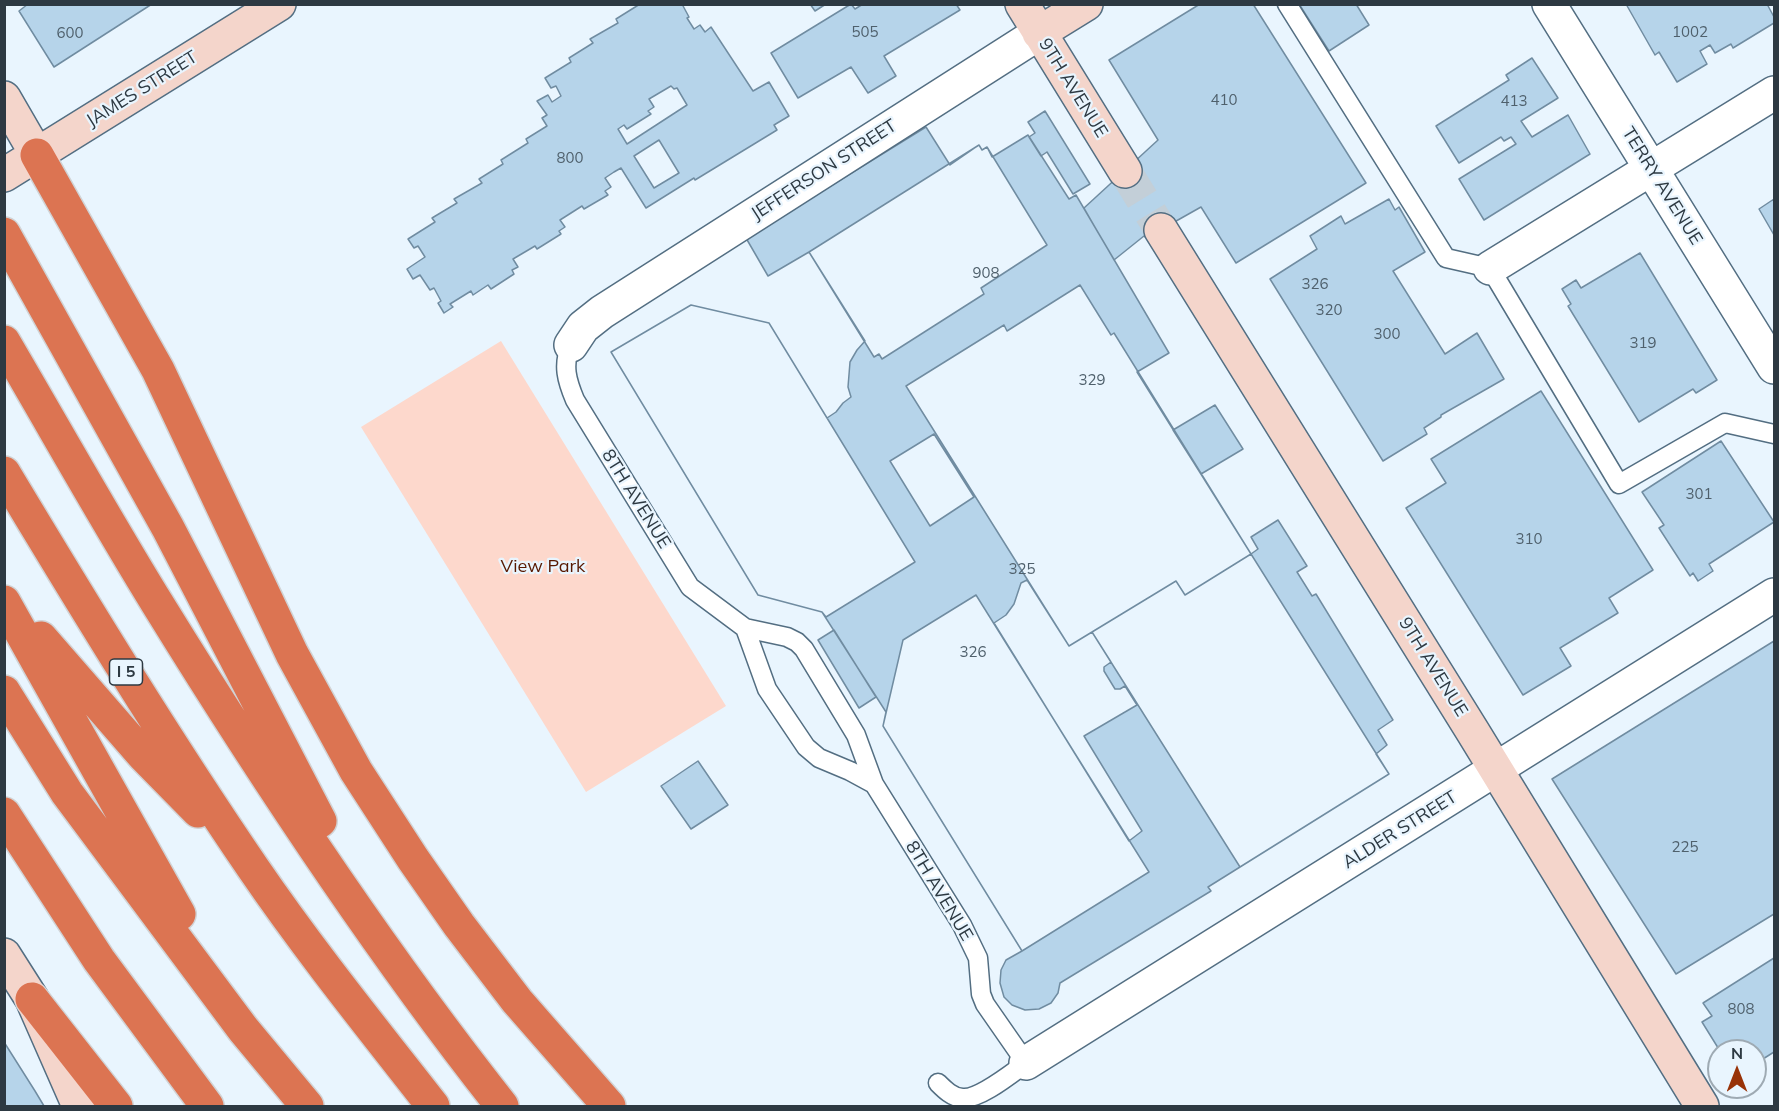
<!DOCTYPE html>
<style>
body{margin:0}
#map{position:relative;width:1779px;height:1111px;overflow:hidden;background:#e9f5fe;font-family:Mulish,sans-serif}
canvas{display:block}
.frame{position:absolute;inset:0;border:6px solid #2d3942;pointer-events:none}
.north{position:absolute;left:1707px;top:1039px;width:60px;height:60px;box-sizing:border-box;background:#e9f5fe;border:2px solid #9eaab3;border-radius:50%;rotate:0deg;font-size:16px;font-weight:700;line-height:24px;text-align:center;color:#2d3942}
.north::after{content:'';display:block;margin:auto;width:21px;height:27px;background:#983207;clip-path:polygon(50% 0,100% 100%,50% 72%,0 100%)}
</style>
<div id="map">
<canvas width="1779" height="1111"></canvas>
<div class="frame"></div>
<div class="north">N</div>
</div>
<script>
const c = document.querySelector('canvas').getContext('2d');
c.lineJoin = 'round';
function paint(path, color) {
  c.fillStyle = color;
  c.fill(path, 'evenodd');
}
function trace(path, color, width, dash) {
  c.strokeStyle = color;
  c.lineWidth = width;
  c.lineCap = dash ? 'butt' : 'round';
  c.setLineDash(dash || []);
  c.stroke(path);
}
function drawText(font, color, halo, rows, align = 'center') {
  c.font = font + ' Mulish,sans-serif';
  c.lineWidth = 4.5;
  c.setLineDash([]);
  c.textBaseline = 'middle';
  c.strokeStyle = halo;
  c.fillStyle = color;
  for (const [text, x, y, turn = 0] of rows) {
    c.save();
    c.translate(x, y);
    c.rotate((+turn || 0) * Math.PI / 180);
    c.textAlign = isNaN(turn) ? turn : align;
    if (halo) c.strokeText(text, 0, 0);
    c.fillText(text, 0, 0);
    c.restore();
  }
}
paint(new Path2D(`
 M501 341 726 706 586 792 361 427Z`), '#fdd8cc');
const building = new Path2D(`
 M152 4 54 67 19 11 28 4Z
 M640 4H682L689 17 687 18 694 29 700 25 705 32 711 27 753 91 769 82 789 116 774 125 777 130 695 180 694 178 646 208 621 168 614 172 605 178 611 187 605 191 608 195 584 209 582 206 560 220 565 227 559 231 561 234 537 249 535 246 513 259 518 267 512 270 514 274 491 289 488 285 473 295 471 291 450 304 453 307 444 313 438 303 441 301 434 288 430 290 420 275 413 279 407 269 425 257 418 246 414 248 408 239 435 222 432 218 457 203 454 199 482 183 479 179 503 164 501 160 528 143 526 139 547 126 542 118 547 115 537 101 548 95 552 102 561 96 556 86 551 88 545 78 571 62 569 58 593 43 590 39 618 23 616 19ZM671 86 674 89 677 88 687 105 627 144 618 129 624 125 627 129 651 114 648 111 654 107 649 99ZM659 140 679 173 654 188 634 156Z
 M810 4H826L815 11Z
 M851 4 855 9 863 4H956L960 10 884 56 896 76 868 93 851 67 798 98 771 53Z
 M1200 4H1253L1366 183 1236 263 1201 207 1146 238 1144 236 1114 260 1084 208 1158 140 1109 60Z
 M1299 4H1356L1369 25 1329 51Z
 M1626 4H1767L1774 17V23L1733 48 1731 44 1715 53 1710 45 1700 51 1707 64 1677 82 1659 52 1655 55Z
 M1532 58 1558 98 1521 121 1532 137 1568 115 1590 154 1484 220 1459 179 1516 144 1511 137 1504 141 1501 137 1459 163 1436 126 1509 80 1506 75Z
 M1045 111 1090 184 1073 194 1047 152 1041 156 1029 137 1035 133 1028 122Z
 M926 127 950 165 979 145 982 150 987 147 992 157 1028 135 1069 199 1076 195 1169 353 1137 372 1251 554 1258 549 1251 537 1278 520 1307 566 1297 572 1312 596 1316 594 1393 720 1378 730 1387 745 1376 754 1389 774 1208 887 1211 891 1060 983 1058 993 1051 1003 1039 1009 1025 1010 1012 1005 1004 997 1000 983 1001 970 1006 960 1022 951 883 726 886 712 822 612 758 595 611 352 691 305 769 323 827 418 836 412 843 403 851 397 848 387 850 362 857 350 865 341 809 252 768 276 746 238ZM934 434 974 497 930 526 890 461ZM1027 580 1069 646 1092 632 1111 662 1104 667V671L1115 689H1120L1125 686 1137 705 1084 736 1142 831 1129 841 994 623 1006 615 1014 604 1021 583Z
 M979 145 982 150 987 147 1047 245 981 288 984 294 882 359 879 354 874 357 809 252Z
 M1389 199 1395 210 1399 207 1425 252 1393 271 1445 354 1477 333 1504 379 1441 415V417L1424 428 1427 434 1383 461 1270 279 1317 249 1310 236 1341 216 1345 224Z
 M1774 199V235L1759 209Z
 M1640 253 1717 380 1696 393 1693 389 1639 422 1568 306 1571 304 1562 289 1576 280 1581 288Z
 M1080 285 1111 335 1114 333 1251 554 1185 595 1176 581 1069 646 906 386 1004 325 1007 331Z
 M691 305 769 323 915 562 826 617 822 612 758 595 611 352Z
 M1541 391 1653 570 1609 598 1618 613 1560 648 1571 666 1523 695 1406 508 1446 483 1431 459Z
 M1215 405 1243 449 1201 474 1173 430Z
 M1721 441 1774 522 1709 564 1713 571 1698 581 1693 573 1690 576 1659 528 1664 525 1642 492Z
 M1251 554 1389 774 1240 867 1092 632 1176 581 1185 595Z
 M976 595 1149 872 1022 951 883 726 903 640Z
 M834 630 876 697 859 708 818 640Z
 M1774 641V914L1676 974 1552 779Z
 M698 761 728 805 691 829 661 786Z
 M1774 958V1052L1755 1064V1051H1720L1702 1022 1712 1016 1703 1003Z
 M4 1042 35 1091 44 1106H4Z`);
paint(building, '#b6d4ea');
trace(building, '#708ca1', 1.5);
trace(new Path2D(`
 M1125 171 1161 230`), '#c3cfd8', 33, [33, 16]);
const lane = new Path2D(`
 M1287 4 1446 258 1490 268 1619 484 1725 423 1774 434
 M571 345C562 365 567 381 575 400L690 587 745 628 787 637 797 642 804 649 856 735 874 784 962 925 978 958 981 994 985 1004 1026 1063C1012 1073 979 1100 962 1098 952 1097 945 1090 938 1083
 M745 628 767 689 806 747 819 758 850 771 874 784`);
const street = new Path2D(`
 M1549 4 1774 367
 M1490 268 1774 93
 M571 345 583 327 602 312 1039 33
 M1026 1063 1774 595`);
const secondary = new Path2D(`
 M1022 4 1125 171
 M1039 33 1086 4
 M4 98 37 155
 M4 175 279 4
 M1161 230 1473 732 1702 1106
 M4 955 32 999 79 1106`);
const highway = new Path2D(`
 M37 155 158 370 292 654 356 771 413 859 459 925 517 1001 609 1106
 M4 234 168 528 320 821
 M4 342C55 429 104 517 157 603 263 775 377 948 502 1106
 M4 473C84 606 165 739 253 868 309 950 372 1028 433 1106
 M4 602 179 914
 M41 638 143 755 198 811
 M4 692 67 793 243 1029 307 1106
 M4 814 99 960 207 1106
 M32 999 116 1106`);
trace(lane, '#536e82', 21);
trace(street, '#536e82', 36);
trace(secondary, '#536e82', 36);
trace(highway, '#d1d3d5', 36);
trace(lane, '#fff', 18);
trace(street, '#fff', 33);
trace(secondary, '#f4d5cb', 33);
trace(highway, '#dc7452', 33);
drawText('15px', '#4f606c', null, [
 ["505",865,32],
 ["1002",1690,32],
 ["600",70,33],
 ["410",1224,100],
 ["413",1514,101],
 ["800",570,158],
 ["908",986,273],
 ["326",1315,284],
 ["320",1329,310],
 ["300",1387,334],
 ["319",1643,343],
 ["329",1092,380],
 ["301",1699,494],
 ["310",1529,539],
 ["325",1022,569],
 ["326",973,652],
 ["225",1685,847],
 ["808",1741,1009]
]);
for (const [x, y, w] of [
 [126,672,33]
]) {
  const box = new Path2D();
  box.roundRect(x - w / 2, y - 13, w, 26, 4.5);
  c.fillStyle = '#e9f5fe';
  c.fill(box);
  trace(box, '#2d3942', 1.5);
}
drawText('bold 16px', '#2d3942', null, [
 ["I 5",126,672]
]);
drawText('18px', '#2d3942', '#e9f5fe', [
 ["9TH AVENUE",1073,88,58],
 ["JAMES STREET",142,89,-32],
 ["JEFFERSON STREET",824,170,-33],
 ["TERRY AVENUE",1662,186,58],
 ["8TH AVENUE",636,499,58],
 ["9TH AVENUE",1433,667,58],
 ["ALDER STREET",1400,830,-32],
 ["8TH AVENUE",939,891,59]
]);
drawText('18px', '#581800', '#e9f5fe', [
 ["View Park",543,567]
]);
</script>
